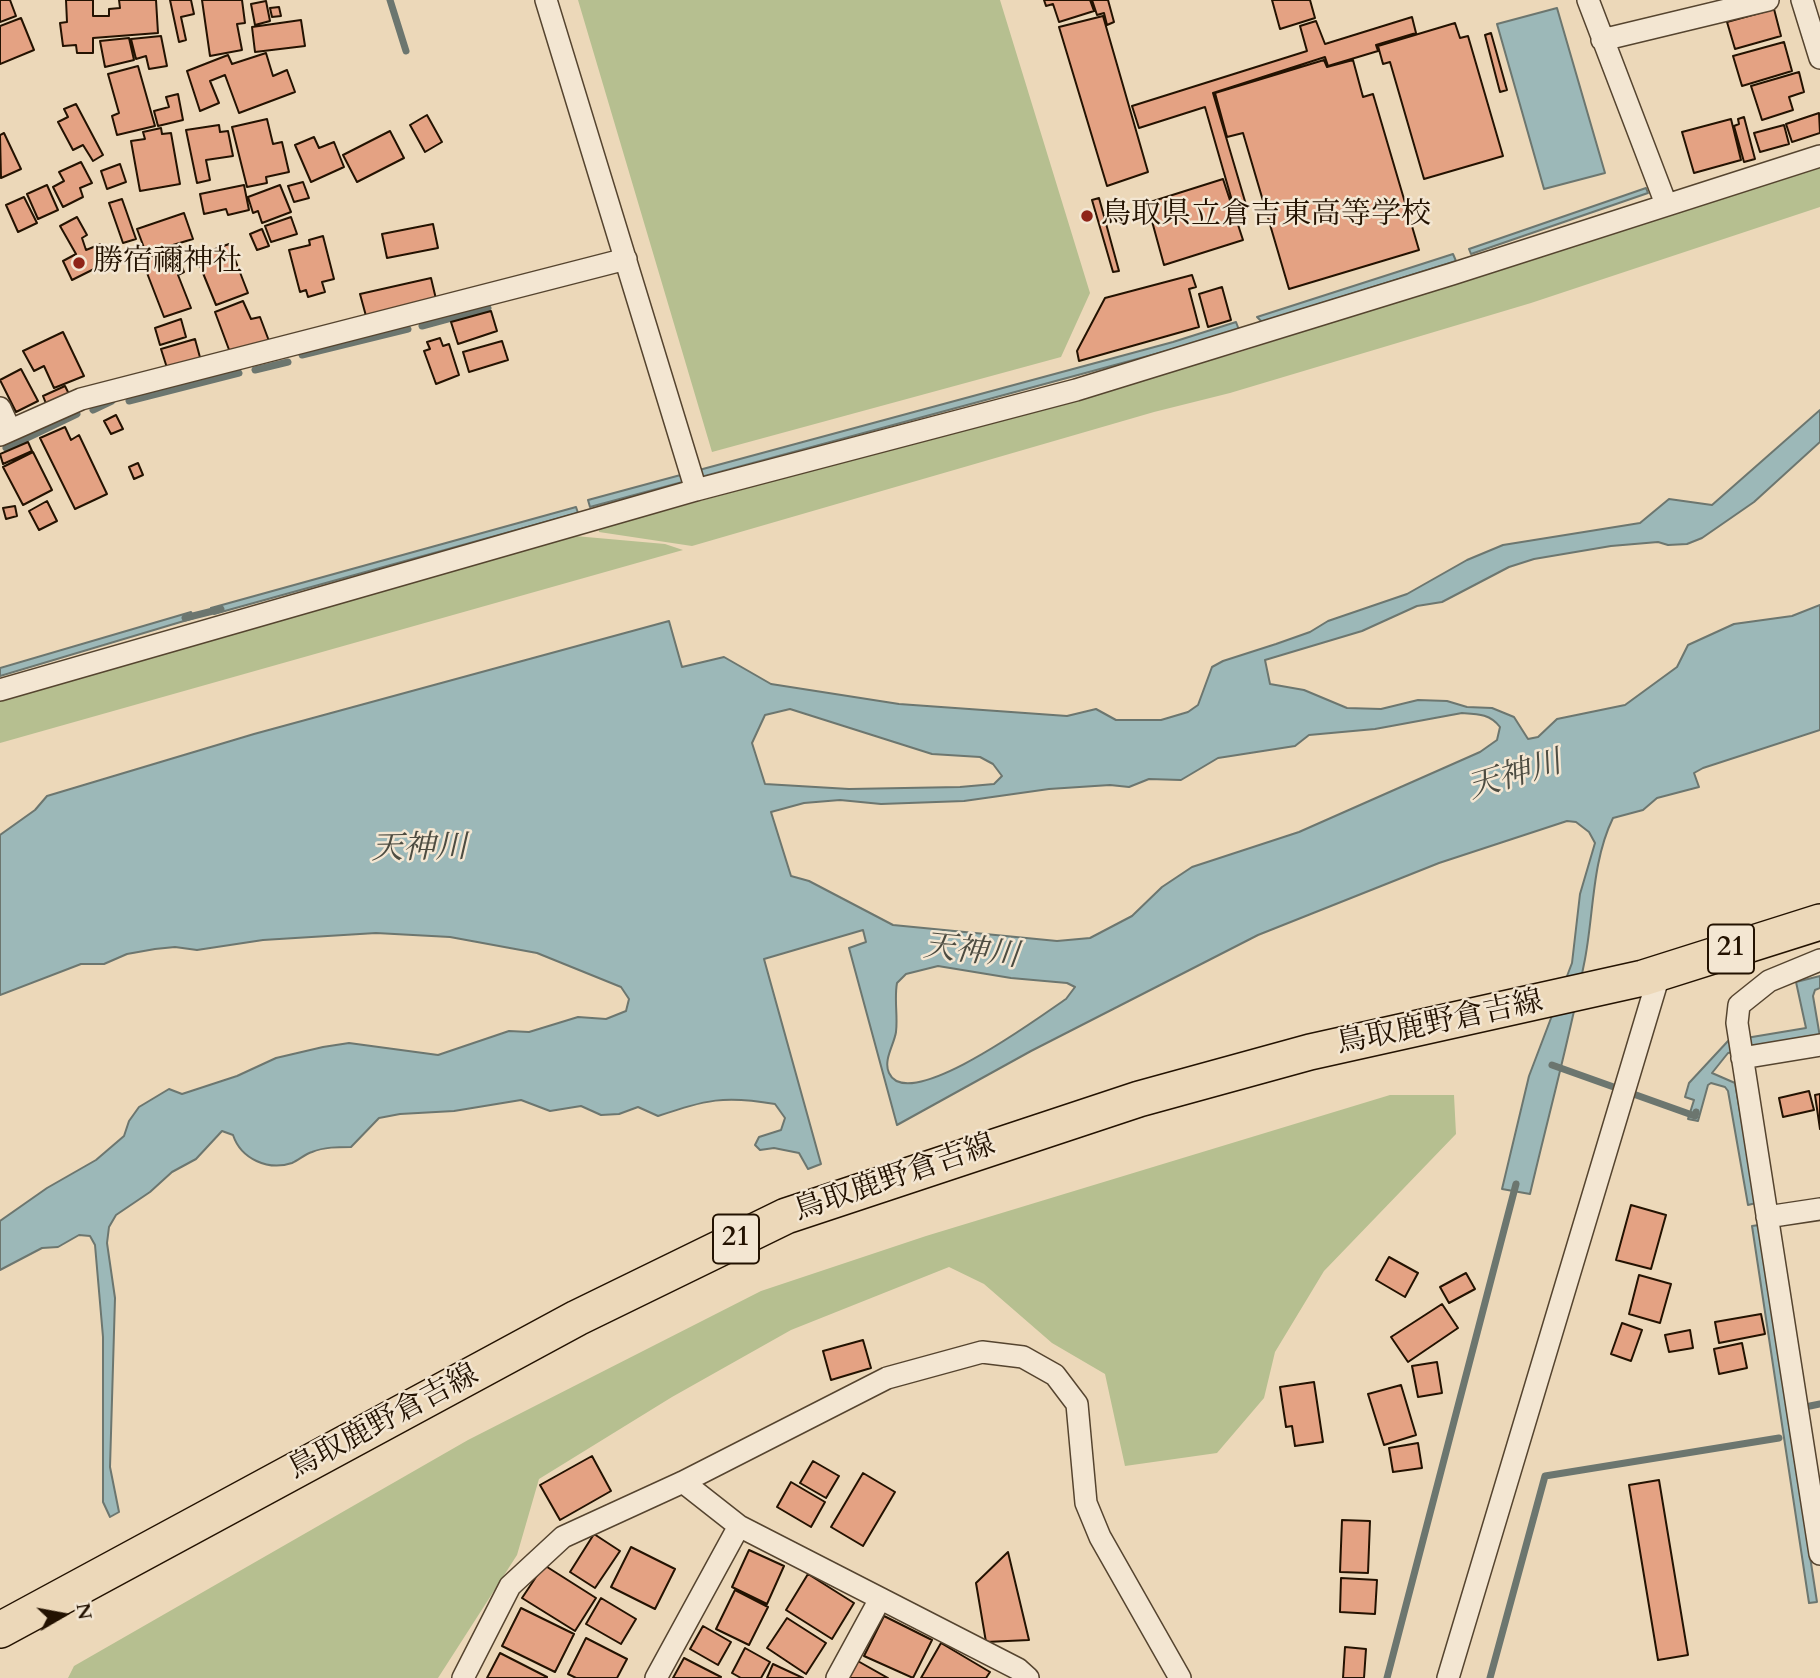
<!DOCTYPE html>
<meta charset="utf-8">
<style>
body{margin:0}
#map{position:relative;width:1820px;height:1678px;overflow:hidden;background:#ecd8b9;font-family:Cardo,serif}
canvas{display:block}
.north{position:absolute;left:28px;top:1580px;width:70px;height:70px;-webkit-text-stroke:5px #f3e6d2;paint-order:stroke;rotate:80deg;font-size:19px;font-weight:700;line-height:28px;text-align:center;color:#231201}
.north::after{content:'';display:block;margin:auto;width:24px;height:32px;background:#231201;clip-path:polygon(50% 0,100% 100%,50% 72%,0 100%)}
</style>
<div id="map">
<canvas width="1820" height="1678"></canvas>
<div class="north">N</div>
</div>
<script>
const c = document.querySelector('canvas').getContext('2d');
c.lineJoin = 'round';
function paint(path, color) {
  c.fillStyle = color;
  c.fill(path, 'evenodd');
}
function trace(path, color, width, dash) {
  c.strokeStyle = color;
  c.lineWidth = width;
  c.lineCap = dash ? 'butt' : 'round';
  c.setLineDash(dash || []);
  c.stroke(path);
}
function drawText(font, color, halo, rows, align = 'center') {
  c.font = font + ' Cardo,"Noto Serif JP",serif';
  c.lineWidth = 5;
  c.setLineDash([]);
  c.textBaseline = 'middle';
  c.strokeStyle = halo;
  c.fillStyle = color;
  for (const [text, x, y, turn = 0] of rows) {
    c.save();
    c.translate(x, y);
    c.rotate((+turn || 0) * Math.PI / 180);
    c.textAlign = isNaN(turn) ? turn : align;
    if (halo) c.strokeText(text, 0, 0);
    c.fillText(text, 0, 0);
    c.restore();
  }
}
paint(new Path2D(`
 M578 0H1000L1090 293 1061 357 712 452Z
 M1820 166V207L1531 303 1230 393 1154 412 692 546 599 532V529L1237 353Z
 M575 536 665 544 683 550 0 743V698Z
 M1390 1095H1454L1456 1134 1324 1271 1275 1352 1264 1398 1217 1453 1125 1466 1105 1374 1052 1343 984 1284 949 1267 791 1330 672 1397 539 1479 517 1555 438 1678H68L74 1666 468 1440 761 1291 926 1236Z`), '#b6bf90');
const water = new Path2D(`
 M1557 8 1605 173 1544 189 1497 24Z
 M1646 188 1648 193 1471 254 1469 249Z
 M1453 254 1456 261 1262 322 1257 317Z
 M1236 322 1239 330 1174 349 590 507 588 500 1173 342Z
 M1820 410V442L1754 502 1702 538 1687 544 1668 545 1658 542 1611 546 1534 559 1509 567 1442 602 1417 606 1362 631 1265 660 1270 684 1304 690 1347 708 1381 709 1418 700 1447 701 1467 707 1492 708 1514 717 1528 739 1538 737 1557 719 1625 705 1677 667 1688 645 1734 624 1792 616 1820 605V730L1703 768 1694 773 1699 787 1657 798 1643 810 1613 818C1591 863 1594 917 1584 964 1569 1041 1548 1117 1530 1194L1502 1189 1529 1076 1572 963 1580 894 1595 843 1589 832 1576 822 1567 821 1439 863 1258 935 1031 1051 897 1125 849 948 866 942 863 930 764 959 821 1164 808 1169 799 1153 774 1148 760 1150 755 1145 759 1137 781 1130 785 1118 775 1104C723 1095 707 1100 658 1116L638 1107 619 1114 601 1115 581 1106 550 1111 521 1100 454 1111 400 1114 379 1118 351 1147C338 1147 324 1147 312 1152 305 1154 299 1160 292 1163 268 1171 241 1159 233 1135L222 1131 196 1159 172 1172 150 1192 116 1215 109 1227 107 1243 115 1298 110 1467 119 1512 110 1517 103 1502V1337L95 1245 90 1236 79 1235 58 1247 42 1248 0 1270V1221L47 1188 96 1160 124 1136 129 1121 139 1107 169 1089 182 1094 237 1076 276 1058 323 1047 349 1043 438 1055 509 1031 529 1032 578 1017 606 1019 626 1011 629 999 621 987 537 953 450 937 376 933 263 940 197 950 175 947 155 949 127 954 104 964H81L0 995V835L35 810 47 796 254 734 669 621 682 667 724 657 771 684 899 704 1067 716 1096 709 1116 720H1161L1188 712 1198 705 1212 667 1223 661 1276 644 1310 632 1328 621 1407 594 1467 560 1503 545 1640 523 1669 499 1712 505ZM790 709 932 754 980 757 993 764 1002 776 994 784 960 787 849 789 765 784 752 743 765 715ZM1462 713C1478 714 1490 714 1500 727L1497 740 1480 752 1299 832 1192 867 1162 887 1132 916 1090 938 1057 941 893 925 809 881 791 876 771 812 804 803 840 800 881 804 964 801 1049 789 1110 785 1129 787 1149 779 1181 780 1218 758 1295 746 1309 735 1375 729ZM938 966 1011 978 1067 983 1075 987 1066 999C1042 1015 908 1115 889 1073 883 1060 894 1045 896 1032 898 1016 894 999 897 983L906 974Z
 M576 507 578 513 214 614 211 608Z
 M191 612 194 618 0 676V668Z
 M1820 976V988L1815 990 1813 996 1820 1037 1728 1053 1712 1073 1735 1083 1756 1203 1748 1205 1728 1091 1725 1087 1711 1083 1708 1085 1698 1121 1688 1119 1694 1100 1685 1097 1689 1083 1728 1041 1806 1028 1796 982Z
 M1759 1225 1817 1602 1809 1603 1752 1226Z`);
paint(water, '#9cb8b8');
trace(water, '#6c766f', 2);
trace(new Path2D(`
 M390 0 406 51
 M422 326 488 308
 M302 355 408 329
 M255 370 288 362
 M129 401 239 373
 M93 410 112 401
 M6 448 77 414
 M185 618 221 609
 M1552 1065 1695 1116 1696 1112
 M1810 1406 1820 1404
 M1387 1678 1516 1184
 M1490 1678 1545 1476 1779 1438`), '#6c766f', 7);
const building = new Path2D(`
 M0 0H10L16 16 0 22Z
 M66 0H93V16H109V9L120 8 119 0H156L158 33 93 38V53H77L76 45 63 46 60 23 67 22Z
 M170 0H191L194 14 181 17 186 40 179 42Z
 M202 0H242L245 23 237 24 242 50 210 56Z
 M1044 0H1090L1094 11 1059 22 1053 4 1046 6Z
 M1092 0H1108L1114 22 1107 25 1104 13 1097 15Z
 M1272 0H1310L1315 18 1280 29Z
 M266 1 270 21 255 25 251 4Z
 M279 7 281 16 272 17 270 8Z
 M1774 9 1781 36 1735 49 1727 22Z
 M1103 16 1148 172 1107 186 1059 27Z
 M1412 17 1416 33 1376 45 1378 51 1328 66 1325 57 1213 93 1247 208 1235 211 1205 107 1139 128 1132 106 1307 51 1300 26 1316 21 1325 44Z
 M21 18 34 50 0 64V26Z
 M301 20 305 46 255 52 252 27Z
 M1455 23 1460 38 1468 36 1503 156 1424 179 1390 62 1383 64 1378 46Z
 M1491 33 1507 90 1500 92 1485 35Z
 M161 36 167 66 149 69 146 56 136 59 131 39Z
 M129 38 134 60 105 67 100 41Z
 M1784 42 1792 71 1742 86 1733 56Z
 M266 53 273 76 287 70 295 92 239 113 225 75 210 81 219 103 200 111 187 71 228 55 232 64Z
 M1324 60 1327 67 1353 60 1363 97 1373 94 1419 250 1289 289 1243 133 1227 137 1215 93Z
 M138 66 155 126 117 135 112 116 119 113 108 74Z
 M1799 72 1804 92 1789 97 1793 110 1762 120 1751 86Z
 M178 94 183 120 158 126 154 111 169 107 166 97Z
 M76 104 103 155 93 161 83 145 73 150 58 122 68 117 64 109Z
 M1819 113 1820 133 1792 142 1786 124Z
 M427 115 442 142 425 152 410 125Z
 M1744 117 1755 159 1744 162 1734 126 1739 124 1738 119Z
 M267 119 273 144 282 142 289 172 266 177 267 183 247 187 232 127Z
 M1731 119 1741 160 1694 173 1682 132Z
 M219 125 220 132 228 131 233 156 206 160 210 180 197 183 186 130Z
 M1784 125 1789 144 1760 152 1754 133Z
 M161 128 162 134 171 133 180 184 140 191 131 141 145 139 143 132Z
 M390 131 404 158 357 182 343 155Z
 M4 133 21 169 1 178 0 135Z
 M314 137 319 148 334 142 344 167 311 182 295 145Z
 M81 162 92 183 80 188 83 197 63 207 53 187 64 181 59 172Z
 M120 164 126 182 107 189 101 171Z
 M1223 179 1243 240 1164 265 1147 203Z
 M303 182 309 198 294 202 288 186Z
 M47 185 58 210 38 219 27 194Z
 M244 185 249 210 228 215 226 209 204 214 200 194Z
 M280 185 291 212 262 223 258 211 253 213 248 197Z
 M24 197 37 223 18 232 6 205Z
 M1099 198 1119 271 1113 272 1092 200Z
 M122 199 136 239 123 243 109 203Z
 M184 213 193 239 146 253 137 229Z
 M77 217 87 235 82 238 86 250 101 244 108 262 72 280 63 261 76 254 60 226Z
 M291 217 297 234 271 242 265 226Z
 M433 224 438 248 387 258 382 234Z
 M262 229 269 246 257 250 250 234Z
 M323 236 334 279 322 282 325 292 308 297 306 290 300 292 289 250 310 245 309 240Z
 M229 244 248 293 216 305 196 256Z
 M174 248 184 272 178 275 191 308 164 317 142 260Z
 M1192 275 1196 287 1189 289 1199 327 1079 361 1077 351 1105 298Z
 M431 278 436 299 366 316 360 294Z
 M1222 287 1231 320 1208 327 1199 294Z
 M243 301 251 319 260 317 269 341 231 355 215 312Z
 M491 311 497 331 458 344 451 322Z
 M181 319 186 337 160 345 155 328Z
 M63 332 84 376 54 388 44 366 34 371 23 351Z
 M440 338 443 346 449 344 459 375 436 384 424 351 430 349 427 342Z
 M195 339 201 361 168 371 161 349Z
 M502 341 508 360 469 372 463 352Z
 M21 369 38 401 16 412 0 380Z
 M65 386 70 396 47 406 43 396Z
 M116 415 123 429 111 434 104 421Z
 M65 427 71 440 79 435 107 494 75 509 40 438Z
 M28 442 32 451 3 464 0 454Z
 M33 452 52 490 23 505 3 467Z
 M138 463 143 475 134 479 129 467Z
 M47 501 57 521 39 530 29 511Z
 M15 506 17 516 6 519 3 508Z
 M1809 1091 1814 1110 1783 1117 1779 1098Z
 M1820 1094V1129L1815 1095Z
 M1631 1205 1666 1215 1651 1269 1616 1260Z
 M1389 1257 1418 1273 1405 1297 1376 1280Z
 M1466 1273 1475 1289 1449 1303 1440 1287Z
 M1639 1275 1671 1284 1660 1323 1629 1314Z
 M1442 1304 1458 1328 1408 1362 1391 1337Z
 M1761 1314 1765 1334 1719 1343 1715 1322Z
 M1622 1323 1642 1330 1631 1361 1611 1354Z
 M1690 1330 1693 1348 1669 1352 1665 1335Z
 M863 1340 871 1368 831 1380 823 1351Z
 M1742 1343 1747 1368 1719 1374 1714 1349Z
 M1437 1362 1442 1393 1418 1397 1412 1366Z
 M1314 1382 1323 1442 1295 1446 1292 1426 1286 1427 1280 1387Z
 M1401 1385 1416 1435 1384 1445 1368 1394Z
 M1418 1443 1422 1468 1393 1472 1389 1448Z
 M592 1456 611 1491 560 1520 540 1485Z
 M813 1461 839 1476 826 1498 800 1483Z
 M863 1473 895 1492 863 1546 831 1527Z
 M1659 1480 1688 1655 1658 1660 1629 1485Z
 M791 1482 825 1502 811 1527 777 1507Z
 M1342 1520 1370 1521 1368 1573 1340 1572Z
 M594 1534 620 1551 595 1588 570 1572Z
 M631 1547 675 1569 655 1609 611 1587Z
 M749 1550 784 1566 767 1604 732 1587Z
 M1008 1552 1029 1640 986 1642 976 1583Z
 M544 1565 596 1598 575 1631 522 1598Z
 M808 1574 854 1603 832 1639 786 1610Z
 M1341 1578 1377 1580 1375 1614 1340 1612Z
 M735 1590 768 1607 749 1645 716 1629Z
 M601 1598 636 1619 621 1644 586 1624Z
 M521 1608 574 1634 555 1672 502 1646Z
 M884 1616 932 1640 913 1678 864 1656Z
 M787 1618 826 1643 806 1674 767 1648Z
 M703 1626 731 1642 718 1665 690 1649Z
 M586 1638 627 1659 617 1678H576L568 1674Z
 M941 1643 990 1672 986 1678H921Z
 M1345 1647 1366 1649 1364 1678H1343Z
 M745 1648 770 1662 761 1678H741L732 1673Z
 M500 1653 547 1677V1678H487Z
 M684 1658 721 1677 720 1678H673Z
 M856 1660 888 1678H846Z
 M773 1664 803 1678H767Z`);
paint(building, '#e4a283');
trace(building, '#231201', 2);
const street = new Path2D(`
 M546 0 696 490
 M1588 0 1666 204
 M1802 0 1820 58
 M1602 40 1768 0
 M0 408 10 430
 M0 435 81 399 626 259
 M0 690 696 490 1076 390 1452 274 1820 156
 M1820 960 1769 981 1739 1005 1737 1023 1820 1554
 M1742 1058 1820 1045
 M1767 1217 1820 1209
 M683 1482 739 1526 1018 1669 1028 1678
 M463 1678 510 1586 563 1537 683 1482 887 1378 982 1352 1023 1357 1055 1375 1077 1404 1086 1503 1100 1537 1180 1678
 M656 1678 739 1526
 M837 1678 880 1599
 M1448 1678 1660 972`);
const primary = new Path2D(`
 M0 1630 577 1318 786 1216 1139 1099 1310 1052 1643 978 1820 922`);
trace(street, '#55442f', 24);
trace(primary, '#231201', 38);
trace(street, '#f3e6d2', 21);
trace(primary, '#ecd8b9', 35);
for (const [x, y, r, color] of [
 [1087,216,7,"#8f2418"],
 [79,263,7,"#8f2418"]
]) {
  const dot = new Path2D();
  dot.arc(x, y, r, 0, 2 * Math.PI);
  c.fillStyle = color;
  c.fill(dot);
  trace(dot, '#f3e6d2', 2.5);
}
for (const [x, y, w] of [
 [1731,949,46],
 [736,1239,46]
]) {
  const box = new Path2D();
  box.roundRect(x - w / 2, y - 24.5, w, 49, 5);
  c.fillStyle = '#f3e6d2';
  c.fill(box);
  trace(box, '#231201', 2);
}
drawText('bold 28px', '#231201', null, [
 ["21",1731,949],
 ["21",736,1239]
]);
drawText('30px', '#231201', '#f3e6d2', [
 ["鳥取県立倉吉東高等学校",1101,216],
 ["勝宿禰神社",93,263]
], 'left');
drawText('30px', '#231201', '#f3e6d2', [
 ["鳥取鹿野倉吉線",1440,1024,-12],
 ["鳥取鹿野倉吉線",895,1179,-19],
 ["鳥取鹿野倉吉線",384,1423,-28]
]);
drawText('italic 32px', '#4d4c41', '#f3e6d2', [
 ["天神川",1515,777,-17],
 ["天神川",419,850,-1],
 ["天神川",971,953,6]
]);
</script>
